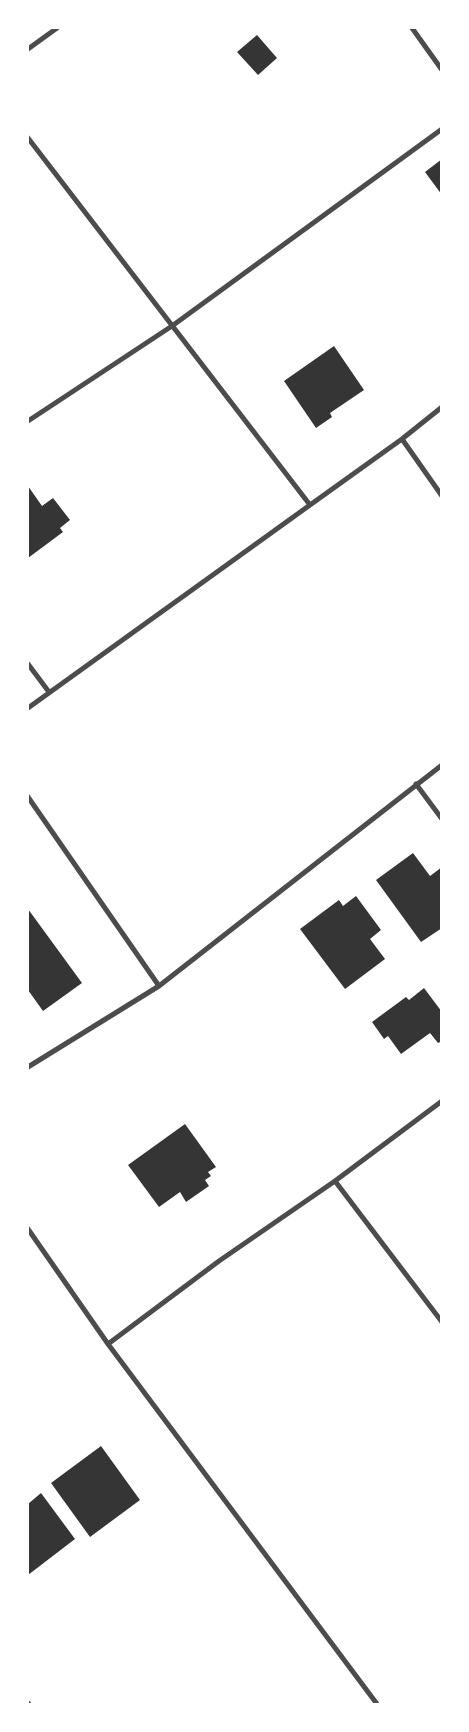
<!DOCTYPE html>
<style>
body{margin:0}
#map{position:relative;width:469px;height:1732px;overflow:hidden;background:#fff;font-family:"Space Grotesk",sans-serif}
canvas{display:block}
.frame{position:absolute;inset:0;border:29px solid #fff;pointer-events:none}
</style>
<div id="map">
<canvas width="469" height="1732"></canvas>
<div class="frame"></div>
</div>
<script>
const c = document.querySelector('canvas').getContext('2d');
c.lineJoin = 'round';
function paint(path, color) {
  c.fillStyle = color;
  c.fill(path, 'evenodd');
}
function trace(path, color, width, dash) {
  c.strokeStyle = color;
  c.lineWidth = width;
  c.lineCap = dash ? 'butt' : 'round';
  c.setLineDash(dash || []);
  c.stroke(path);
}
paint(new Path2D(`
 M257 35 277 58 258 75 237 52Z
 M442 159V195L425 172Z
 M334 346 364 390 330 413 332 417 316 428 284 381Z
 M28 486 42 506 53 498 70 520 60 528 63 532 28 558Z
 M413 853 430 876 442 867V928L421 942 376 880Z
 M356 896 381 930 370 939 385 959 345 989 300 929 339 900 343 906Z
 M28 909 82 983 43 1011 28 990Z
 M424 988 442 1012V1041L438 1043 430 1033 401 1054 388 1036 384 1039 372 1022 406 997 409 1000Z
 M185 1124 216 1167 208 1172 211 1176 205 1180 209 1186 186 1202 180 1192 159 1207 128 1165Z
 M101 1446 140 1500 90 1537 51 1483Z
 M41 1493 75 1539 28 1575V1504Z`), '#353535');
trace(new Path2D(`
 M412 28 442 70
 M28 49 57 28
 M28 138 310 505
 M28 421 172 326 442 129
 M402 439 442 496
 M28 664 49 692
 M28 708 310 505 402 439 442 407
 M416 784 442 819
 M28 797 159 986
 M28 1067 159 986 442 765
 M335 1181 442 1322
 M28 1229 108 1344 377 1704
 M108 1344 219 1261 335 1181 442 1101
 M28 1703 29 1704`), '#4c4c4c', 5);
</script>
